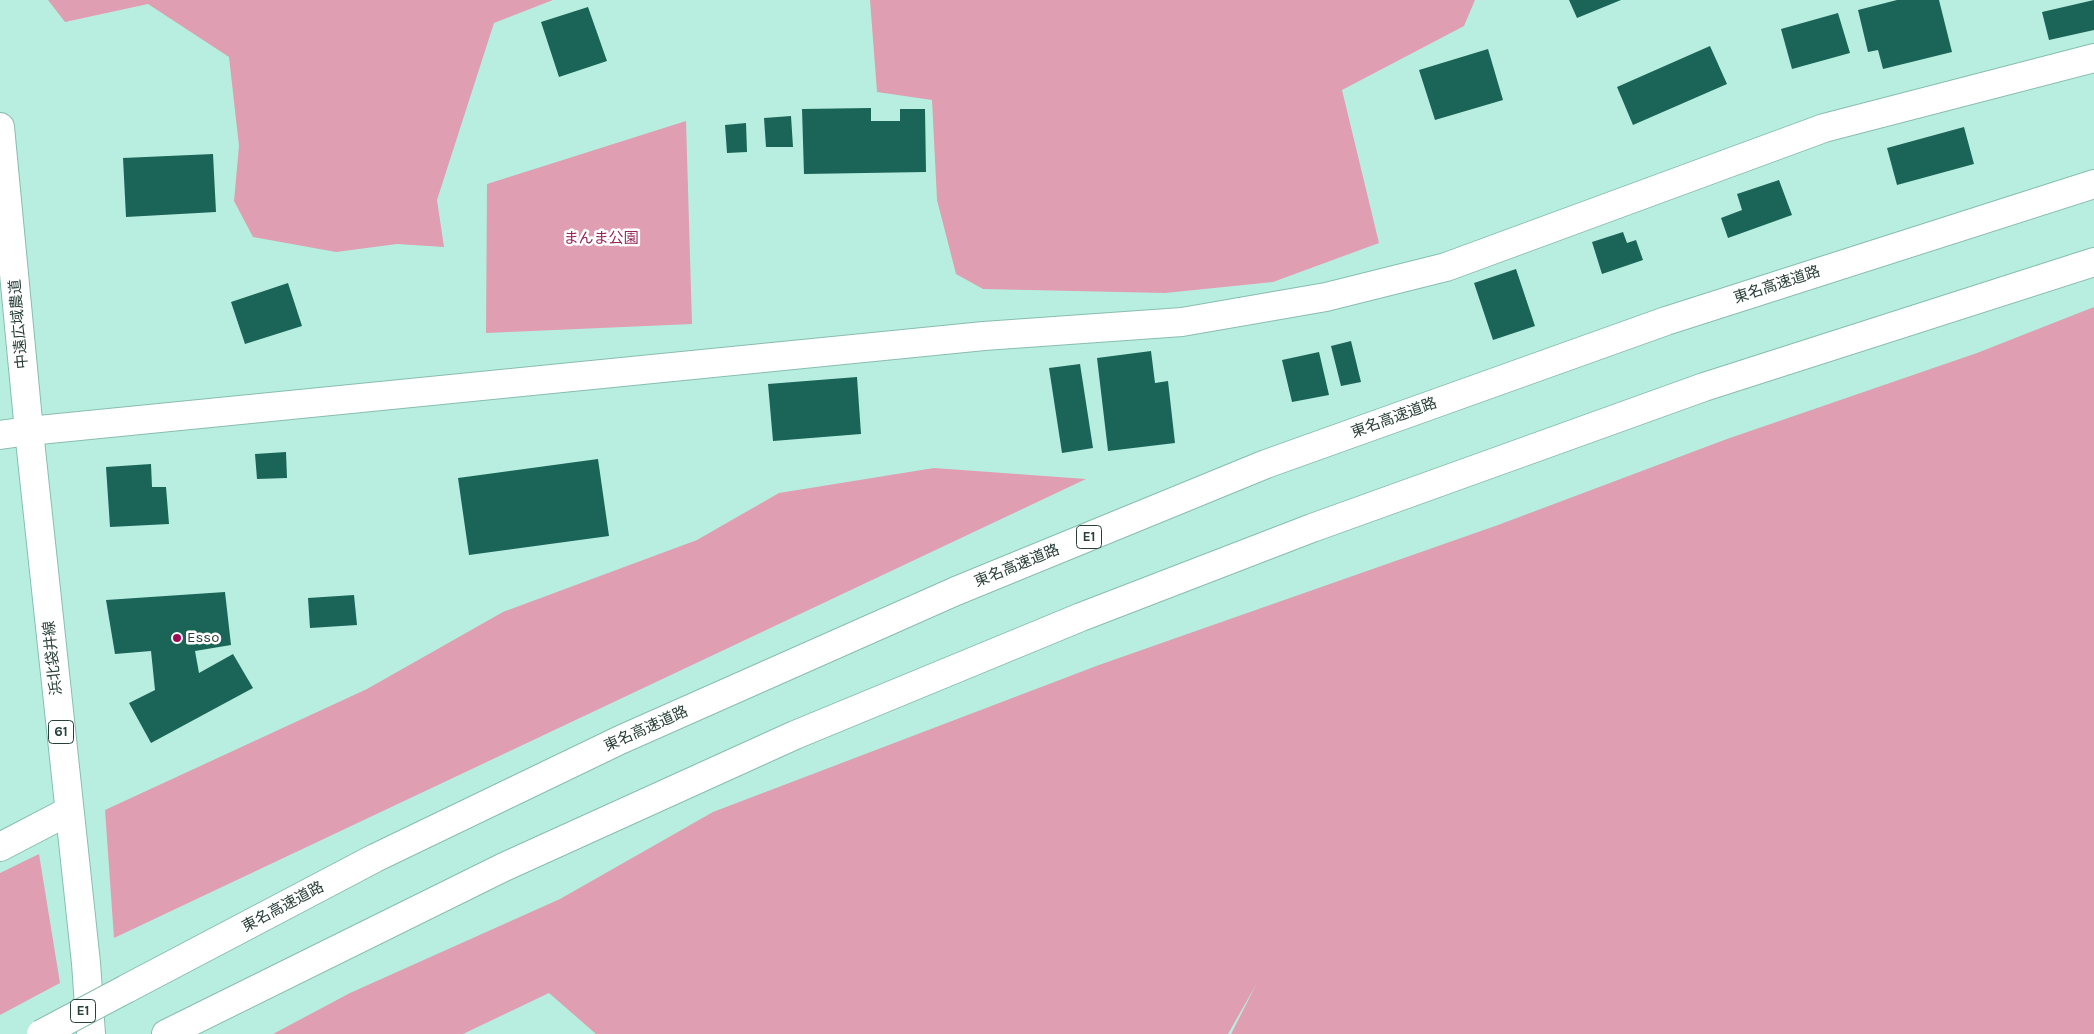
<!DOCTYPE html>
<meta charset="utf-8">
<style>
body{margin:0}
canvas{display:block;background:#b7eee0}
</style>
<canvas width="2094" height="1034"></canvas>
<script>
const c = document.querySelector('canvas').getContext('2d');
c.lineJoin = 'round';
function paint(path, color) {
  c.fillStyle = color;
  c.fill(path, 'evenodd');
}
function trace(path, color, width, dash) {
  c.strokeStyle = color;
  c.lineWidth = width;
  c.lineCap = dash ? 'butt' : 'round';
  c.setLineDash(dash || []);
  c.stroke(path);
}
function drawText(font, color, halo, rows, align = 'center') {
  c.font = font + ' Karla,"Noto Sans JP",sans-serif';
  c.lineWidth = 5;
  c.setLineDash([]);
  c.textBaseline = 'middle';
  c.strokeStyle = halo;
  c.fillStyle = color;
  for (const [text, x, y, turn = 0] of rows) {
    c.save();
    c.translate(x, y);
    c.rotate((+turn || 0) * Math.PI / 180);
    c.textAlign = isNaN(turn) ? turn : align;
    if (halo) c.strokeText(text, 0, 0);
    c.fillText(text, 0, 0);
    c.restore();
  }
}
paint(new Path2D(`
 M48 0H553L494 23 437 200 444 247 397 244 336 252 253 237 234 201 239 146 229 57 148 4 65 22Z
 M870 0H1475L1464 26 1342 90 1379 243 1273 282 1165 293 983 289 956 274 937 200 932 100 877 92Z
 M686 121 692 324 486 333 487 184Z
 M2094 307V1034H1231L1257 983 1228 1034H596L549 993 463 1034H273L350 993 560 899 713 812 1099 665 1498 525 1727 439 1977 353Z
 M934 468 1086 479 114 938 105 810 367 689 503 612 697 540 779 493Z
 M39 854 60 983 0 1015V873Z`), '#e09eb3');
paint(new Path2D(`
 M1569 0H1621L1577 18Z
 M1897 0H1939L1952 52 1883 69 1878 50 1868 52 1858 10Z
 M2094 0V30L2049 40 2042 12Z
 M588 7 607 61 559 77 541 22Z
 M1838 13 1850 53 1792 69 1781 29Z
 M1710 46 1727 84 1633 125 1617 87Z
 M1488 49 1503 100 1435 120 1419 70Z
 M871 108V121H900V109H925L926 172 804 174 802 109Z
 M791 116 793 147H766L764 118Z
 M746 123 747 152 727 153 725 125Z
 M1964 127 1974 164 1897 185 1887 148Z
 M213 154 216 212 126 217 123 158Z
 M1779 180 1792 215 1728 238 1721 218 1742 210 1737 194Z
 M1623 232 1627 243 1636 240 1643 260 1602 274 1592 242Z
 M1516 269 1535 326 1493 340 1474 283Z
 M288 283 302 326 245 344 231 302Z
 M1351 341 1361 382 1341 386 1331 346Z
 M1151 351 1155 383 1168 381 1175 443 1108 451 1097 358Z
 M1319 352 1329 395 1292 402 1282 360Z
 M1080 364 1093 448 1062 453 1049 368Z
 M857 377 861 434 773 441 768 384Z
 M286 452 287 478 257 479 255 454Z
 M598 459 609 536 469 555 458 478Z
 M151 464 152 487H166L169 524 110 527 106 467Z
 M225 592 231 645 195 651 199 673 233 654 253 688 151 743 129 703 155 690 151 651 115 654 106 600Z
 M354 595 357 625 310 628 308 598Z`), '#1b6558');
const street = new Path2D(`
 M0 847 69 811`);
const secondary = new Path2D(`
 M0 127 29 431 984 336 1182 322 1326 297 1446 267 1824 128 2094 58`);
const primary = new Path2D(`
 M0 435 29 431 86 963 91 1034`);
const highway = new Path2D(`
 M126 989 375 858 620 740 956 591 1266 464 1666 321 2094 184
 M166 1034 504 867 795 735 1081 617 1312 528 1704 387 2094 262`);
trace(street, '#88bdb0', 30);
trace(secondary, '#88bdb0', 30);
trace(primary, '#88bdb0', 30);
trace(highway, '#88bdb0', 30);
trace(street, '#fff', 28);
trace(secondary, '#fff', 28);
trace(primary, '#fff', 28);
trace(highway, '#fff', 28);
const highwayBridge = new Path2D(`
 M41 1034 126 989`);
trace(highwayBridge, '#88bdb0', 30, []);
trace(highwayBridge, '#fff', 28);
for (const [x, y, r, color] of [
 [177,638,5,"#9d0b57"]
]) {
  const dot = new Path2D();
  dot.arc(x, y, r, 0, 2 * Math.PI);
  c.fillStyle = color;
  c.fill(dot);
  trace(dot, '#fff', 2);
}
for (const [x, y, w] of [
 [1089,537,25],
 [61,732,25],
 [83,1011,25]
]) {
  const box = new Path2D();
  box.roundRect(x - w / 2, y - 11.5, w, 23, 4);
  c.fillStyle = '#fff';
  c.fill(box);
  trace(box, '#293f39', 1);
}
drawText('bold 14px', '#293f39', null, [
 ["E1",1089,537],
 ["61",61,732],
 ["E1",83,1011]
]);
drawText('15px', '#962558', '#fff', [
 ["まんま公園",601,239]
]);
drawText('15px', '#293f39', '#fff', [
 ["東名高速道路",1777,285,-18],
 ["中遠広域農道",19,324,-95],
 ["東名高速道路",1394,418,-20],
 ["東名高速道路",1017,566,-22],
 ["浜北袋井線",53,658,-96],
 ["東名高速道路",646,729,-24],
 ["東名高速道路",283,907,-28]
]);
drawText('15px', '#293f39', '#fff', [
 ["Esso",187,638]
], 'left');
</script>
